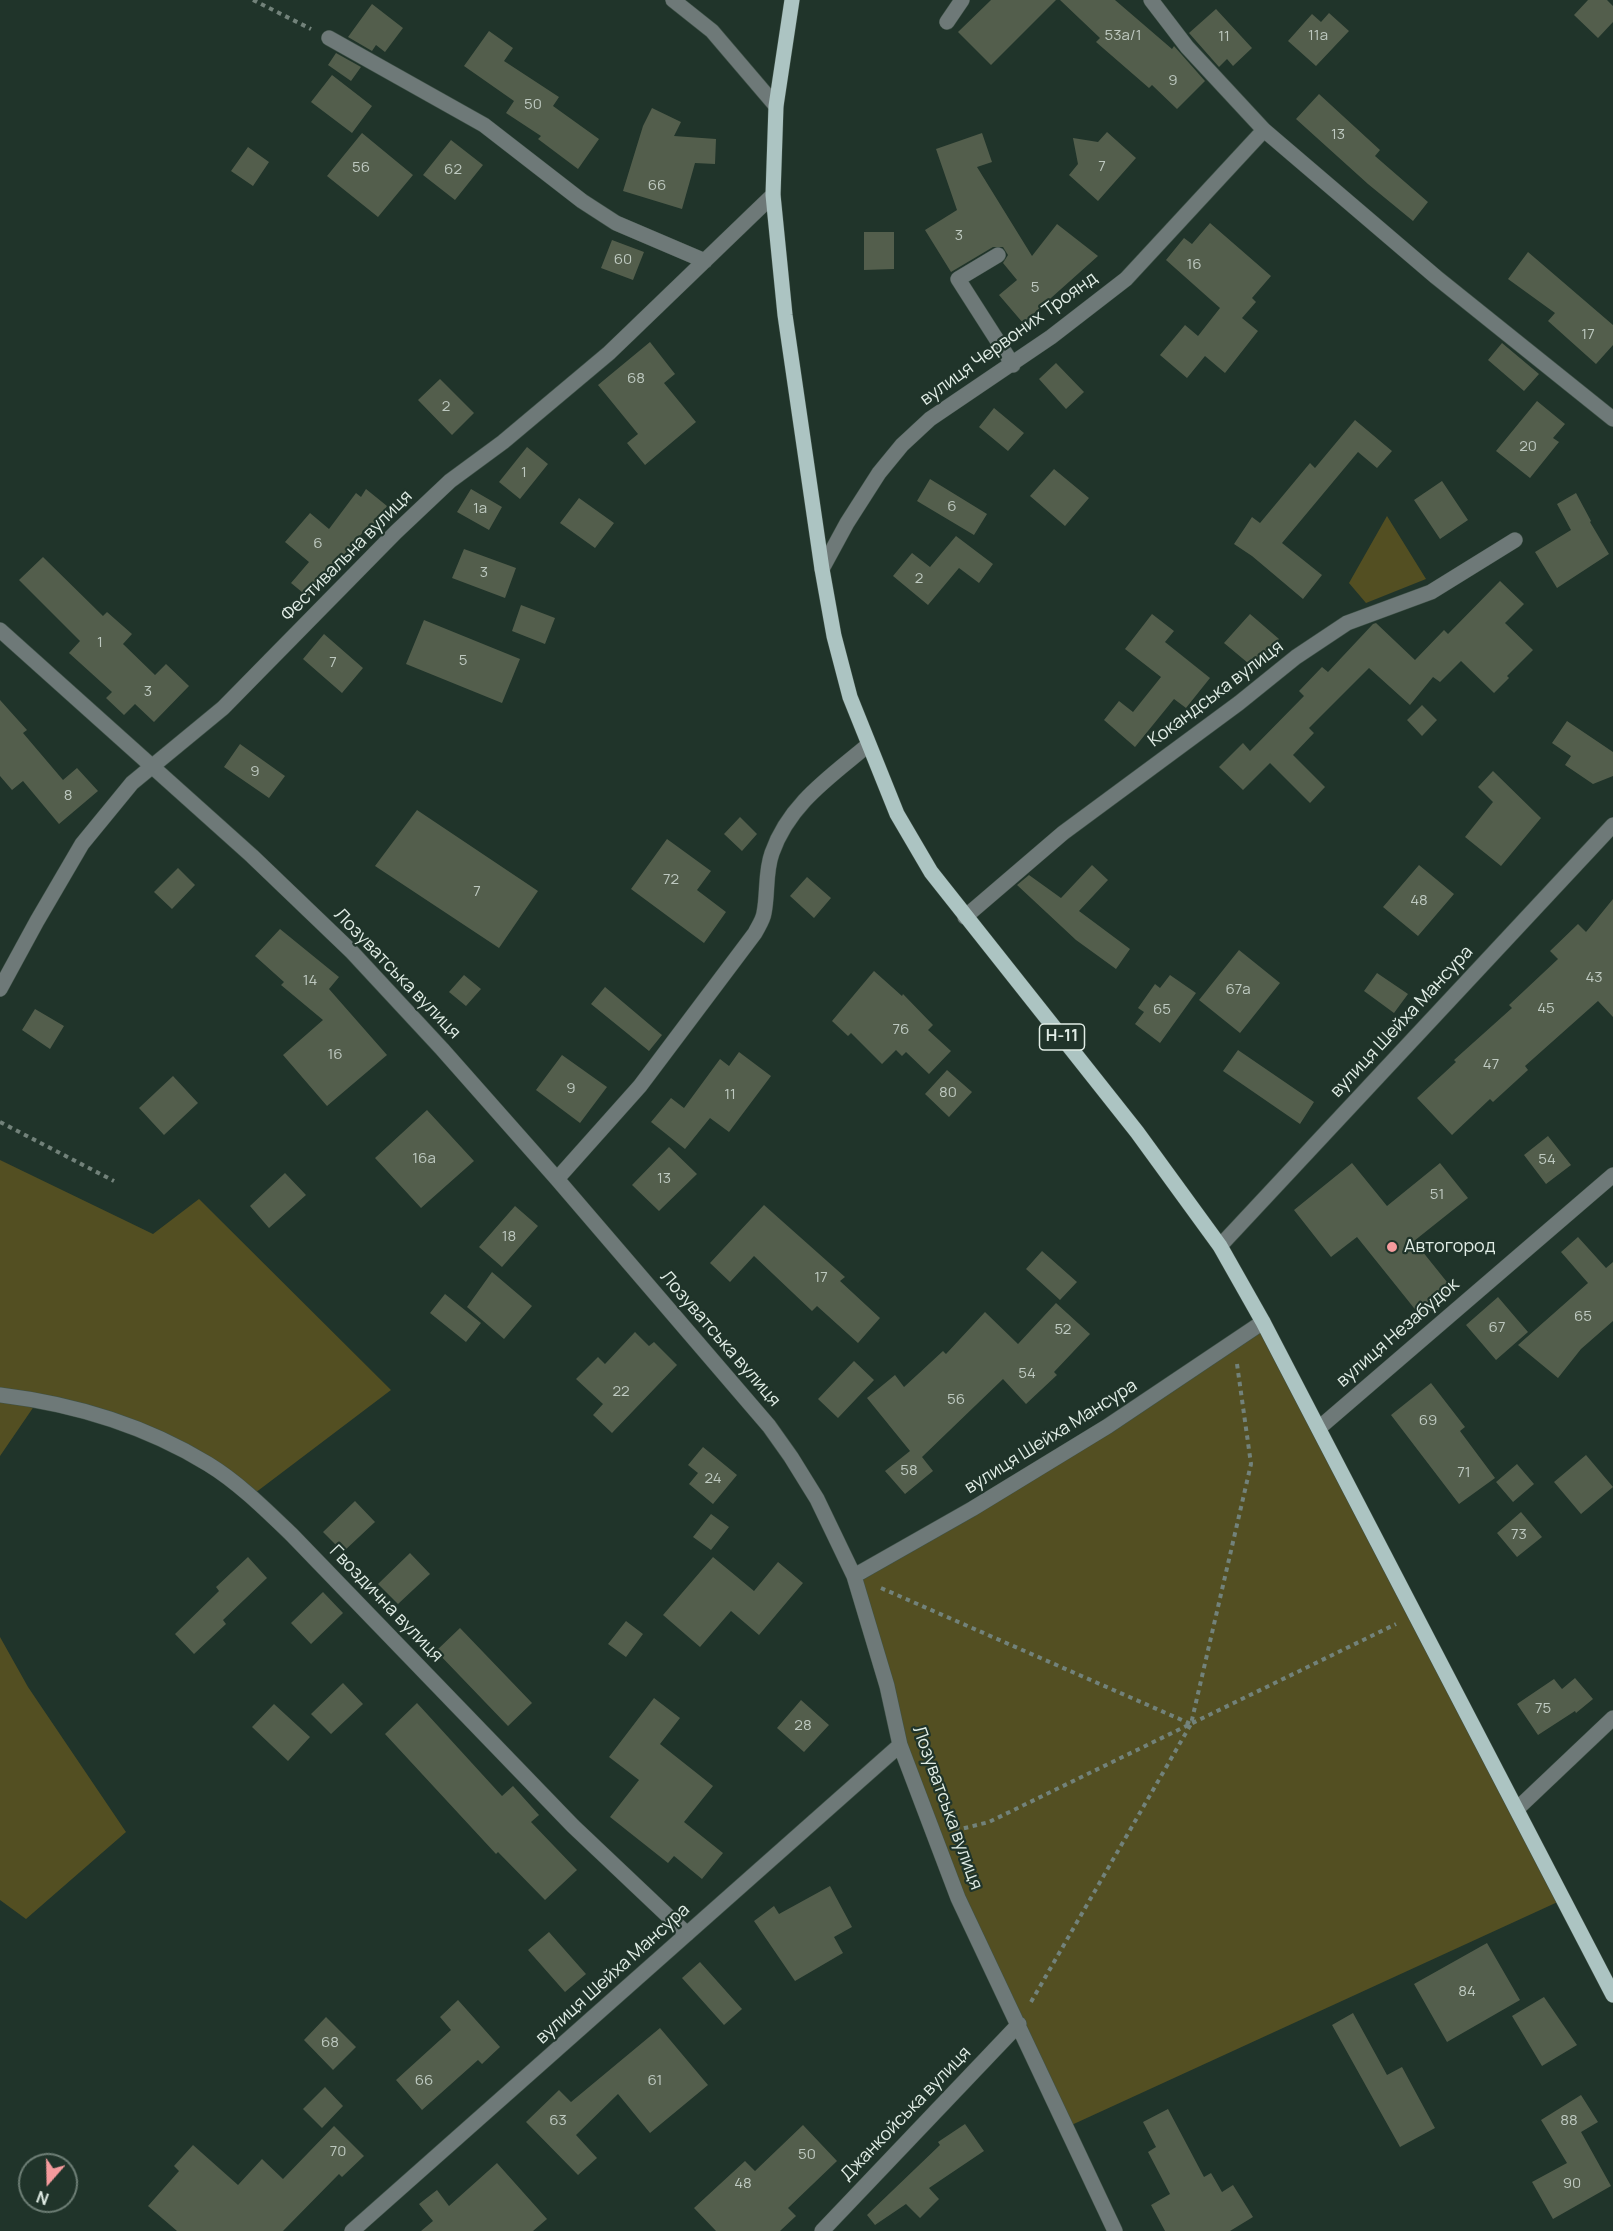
<!DOCTYPE html>
<meta charset="utf-8">
<style>
body{margin:0}
#map{position:relative;width:1613px;height:2231px;overflow:hidden;background:#20342a;font-family:Manrope,sans-serif}
canvas{display:block}
.north{position:absolute;left:18px;top:2153px;width:60px;height:60px;box-sizing:border-box;background:#20342a;border:2px solid #6d7e75;border-radius:50%;rotate:200deg;font-size:16px;font-weight:700;line-height:24px;text-align:center;color:#e1ede6}
.north::after{content:'';display:block;margin:auto;width:21px;height:27px;background:#f59b9d;clip-path:polygon(50% 0,100% 100%,50% 72%,0 100%)}
</style>
<div id="map">
<canvas width="1613" height="2231"></canvas>
<div class="north">N</div>
</div>
<script>
const c = document.querySelector('canvas').getContext('2d');
c.lineJoin = 'round';
function paint(path, color) {
  c.fillStyle = color;
  c.fill(path, 'evenodd');
}
function trace(path, color, width, dash) {
  c.strokeStyle = color;
  c.lineWidth = width;
  c.lineCap = dash ? 'butt' : 'round';
  c.setLineDash(dash || []);
  c.stroke(path);
}
function drawText(font, color, halo, rows, align = 'center') {
  c.font = font + ' Manrope,sans-serif';
  c.lineWidth = 4.5;
  c.setLineDash([]);
  c.textBaseline = 'middle';
  c.strokeStyle = halo;
  c.fillStyle = color;
  for (const [text, x, y, turn = 0] of rows) {
    c.save();
    c.translate(x, y);
    c.rotate((+turn || 0) * Math.PI / 180);
    c.textAlign = isNaN(turn) ? turn : align;
    if (halo) c.strokeText(text, 0, 0);
    c.fillText(text, 0, 0);
    c.restore();
  }
}
paint(new Path2D(`
 M1387 516 1426 579 1366 603 1349 583Z
 M0 1160 153 1234 199 1199 391 1390 251 1496 149 1432 39 1399 0 1456Z
 M1263 1322 1562 1900 1065 2128 932 1825 854 1576Z
 M0 1637 28 1687 126 1832 26 1919 0 1900Z`), '#534f22');
paint(new Path2D(`
 M991 0H1056L991 65 958 32Z
 M1060 0H1115L1172 49 1174 46 1205 81 1177 109 1152 85 1149 88 1096 42 1100 38Z
 M1588 0H1607L1613 6V22L1598 38 1574 15Z
 M372 4 403 28 385 52 376 45 372 51 348 37Z
 M1216 9 1252 48 1233 66 1227 59 1219 67 1189 33Z
 M1329 13 1349 31 1316 66 1288 41 1312 14 1321 22Z
 M489 31 513 48 504 61 559 97 553 106 599 139 578 169 538 139 541 136 506 113 514 101 464 66Z
 M336 53 361 67 351 81 328 65Z
 M332 75 372 106 352 133 311 102Z
 M1319 94 1380 150 1375 156 1428 202 1413 221 1368 184 1296 119Z
 M652 108 681 122 674 136 716 139 715 164 695 163 682 209 623 191 643 126Z
 M1107 132 1136 158 1098 201 1069 175 1078 164 1073 138 1098 142Z
 M362 133 413 175 378 217 327 176Z
 M982 133 992 162 977 167 1032 256 1057 224 1098 256 1023 323 999 295 1017 280 1003 263 1008 255 1003 247H993L951 272 925 230 957 210 936 149Z
 M451 140 483 165 455 200 423 175Z
 M248 147 269 162 253 186 231 171Z
 M1210 223 1271 276 1252 298 1256 302 1242 318 1258 331 1225 373 1205 356 1187 378 1160 355 1185 325 1198 336 1220 308 1166 260 1184 238 1192 244Z
 M864 232H894V269L864 270Z
 M612 240 644 252 633 280 601 268Z
 M1528 252 1613 325V345L1596 364 1548 321 1555 313 1508 279Z
 M650 342 675 374 664 383 696 422 645 465 627 443 638 434 598 385Z
 M1502 343 1539 374 1524 391 1488 360Z
 M1056 363 1084 392 1066 409 1039 379Z
 M440 379 474 413 452 435 418 400Z
 M1537 401 1565 424 1553 438 1559 442 1530 478 1496 451Z
 M994 408 1024 433 1008 451 979 427Z
 M1355 420 1392 451 1377 468 1358 452 1282 543 1322 575 1303 599 1252 556 1234 544 1252 517 1260 523 1310 463 1315 468Z
 M527 447 548 464 520 499 499 482Z
 M1054 469 1089 498 1065 526 1030 496Z
 M930 479 987 514 974 535 917 501Z
 M1442 481 1468 520 1440 539 1414 500Z
 M366 489 387 506 372 528 369 525 308 597 291 583 309 562 285 542 310 513 329 529 356 493 361 497Z
 M471 489 502 507 489 530 457 512Z
 M1576 493 1591 521 1590 522 1609 554 1557 588 1535 552 1571 530 1557 504Z
 M579 498 614 523 595 548 560 523Z
 M956 536 993 564 979 583 959 568 928 605 893 576 912 553 930 567Z
 M464 549 516 568 505 598 452 578Z
 M43 557 103 616 107 612 132 634 123 644 155 675 166 664 189 686 154 722 135 704 124 715 106 698 112 692 69 653 80 641 19 580Z
 M1500 581 1524 604 1505 623 1533 650 1507 676 1509 678 1494 693 1461 661 1440 682 1433 677 1410 705 1369 668 1309 728 1314 733 1293 755 1325 787 1310 803 1270 763 1243 790 1219 767 1243 743 1250 751 1304 696 1299 691 1322 667 1328 672 1373 624 1376 623 1415 660 1444 630 1448 634Z
 M521 605 555 618 545 644 512 631Z
 M1152 614 1174 631 1165 642 1210 678 1186 708 1174 699 1135 747 1104 720 1119 701 1133 712 1161 677 1125 649Z
 M1250 614 1279 639 1254 668 1224 643Z
 M424 620 520 659 502 703 406 664Z
 M324 634 363 668 342 693 303 659Z
 M0 700 27 730 23 733 63 780 77 768 98 791 59 824 23 781 12 790 0 776Z
 M1422 705 1437 720 1422 736 1407 720Z
 M1567 721 1613 752V776L1593 784 1565 765 1571 756 1552 743Z
 M240 744 285 776 269 798 224 767Z
 M1493 771 1541 818 1501 866 1465 837 1493 802 1478 787Z
 M417 810 538 891 499 948 375 866Z
 M740 817 757 834 742 851 724 834Z
 M667 839 711 871 697 890 726 912 704 943 631 889Z
 M1092 865 1108 880 1079 911 1130 949 1116 969 1076 940 1017 885 1029 875 1061 898Z
 M1419 865 1454 894 1418 936 1383 907Z
 M178 868 195 885 172 909 154 892Z
 M807 877 831 898 814 918 790 896Z
 M1613 899V1017L1598 1001 1525 1066 1528 1070 1493 1102 1490 1099 1452 1135 1417 1098 1456 1062 1454 1060 1512 1008 1509 1005 1558 959 1550 951 1578 924 1586 932Z
 M280 929 339 977 329 989 387 1055 327 1106 283 1055 323 1020 281 985 284 982 255 956Z
 M1239 950 1280 983 1240 1033 1199 1000Z
 M874 971 902 996 903 994 933 1025 928 1030 951 1051 929 1074 906 1052 902 1056 896 1050 882 1064 851 1033 848 1036 832 1021Z
 M1377 973 1408 994 1394 1013 1364 991Z
 M464 975 481 989 466 1006 449 992Z
 M1170 975 1196 993 1160 1043 1135 1024 1144 1012 1138 1008 1155 984 1160 988Z
 M605 987 662 1035 649 1051 591 1004Z
 M35 1009 64 1026 50 1049 22 1030Z
 M1238 1050 1314 1102 1300 1124 1223 1071Z
 M739 1052 771 1076 729 1132 710 1118 685 1149 651 1122 671 1098 684 1108 720 1059 729 1066Z
 M562 1055 607 1087 580 1123 536 1090Z
 M947 1070 972 1092 949 1117 925 1094Z
 M173 1076 198 1103 164 1135 139 1108Z
 M427 1110 474 1161 421 1208 375 1158Z
 M1548 1136 1571 1165 1546 1184 1524 1155Z
 M669 1147 697 1174 659 1211 632 1185Z
 M1352 1163 1387 1206 1440 1163 1468 1198 1414 1241 1455 1292 1422 1318 1357 1237 1331 1257 1294 1210Z
 M285 1173 306 1195 269 1228 250 1206Z
 M764 1205 845 1277 840 1281 880 1318 858 1343 817 1306 812 1311 754 1256 730 1282 710 1263Z
 M515 1206 538 1226 502 1267 479 1247Z
 M1578 1237 1606 1268 1613 1262V1321L1581 1349 1558 1378 1518 1345 1588 1283 1561 1252Z
 M1042 1251 1077 1282 1060 1300 1026 1269Z
 M492 1272 532 1306 504 1339 467 1307Z
 M445 1294 481 1323 466 1342 430 1313Z
 M1498 1297 1528 1332 1496 1360 1466 1325Z
 M1056 1303 1090 1334 1054 1372 1057 1375 1026 1404 1003 1379 922 1457 933 1471 905 1494 885 1471 910 1451 867 1398 895 1375 904 1387 943 1351 946 1354 985 1312 1018 1344Z
 M635 1332 649 1346 654 1342 677 1365 612 1433 593 1415 603 1404 576 1379 598 1357 605 1364Z
 M854 1361 874 1380 838 1418 818 1399Z
 M1431 1383 1465 1427 1460 1431 1495 1478 1459 1504 1391 1415Z
 M703 1447 737 1475 713 1504 689 1484 698 1473 688 1465Z
 M1586 1455 1613 1487 1581 1514 1554 1482Z
 M1517 1464 1534 1484 1513 1502 1496 1482Z
 M355 1501 375 1522 343 1552 323 1532Z
 M1521 1512 1542 1537 1517 1557 1497 1533Z
 M711 1514 729 1527 711 1550 693 1537Z
 M410 1553 430 1574 398 1604 378 1584Z
 M248 1557 267 1578 223 1620 226 1624 194 1654 175 1634 219 1591 216 1587Z
 M713 1557 754 1591 778 1562 803 1583 759 1635 731 1611 700 1647 663 1615Z
 M323 1592 343 1613 311 1644 291 1623Z
 M626 1621 643 1634 626 1657 608 1644Z
 M460 1628 532 1703 508 1726 436 1651Z
 M1575 1678 1593 1699 1576 1713 1575 1711 1538 1735 1517 1704 1554 1679 1562 1689Z
 M343 1683 363 1704 331 1734 311 1714Z
 M654 1698 680 1718 660 1744 713 1786 684 1822 723 1853 702 1879 674 1856 668 1863 610 1817 639 1780 609 1757Z
 M801 1700 829 1725 804 1752 777 1728Z
 M417 1703 502 1796 513 1786 539 1815 531 1822 577 1870 545 1900 498 1852 496 1854 385 1734Z
 M274 1704 310 1737 288 1761 252 1727Z
 M830 1886 852 1927 834 1937 843 1953 795 1981 754 1921 774 1906 779 1914Z
 M549 1932 586 1974 565 1992 528 1950Z
 M1487 1943 1520 2000 1447 2042 1414 1984Z
 M700 1962 742 2009 724 2025 682 1978Z
 M1544 1997 1577 2045 1542 2066 1512 2016Z
 M458 2000 500 2047 482 2064 478 2060 422 2110 396 2080 451 2030 440 2017Z
 M1353 2013 1387 2075 1402 2067 1435 2128 1400 2147 1332 2025Z
 M326 2017 356 2047 333 2070 304 2040Z
 M660 2028 708 2085 650 2133 618 2094 576 2135 597 2158 578 2175 526 2122 559 2090 571 2102Z
 M325 2087 343 2106 322 2128 303 2109Z
 M1581 2095 1598 2122 1581 2132 1611 2186 1553 2219 1532 2182 1567 2163 1541 2120Z
 M1168 2109 1204 2177 1211 2173 1222 2192 1233 2185 1253 2217 1230 2231H1165L1151 2205 1170 2194 1148 2152 1156 2147 1143 2122Z
 M965 2124 984 2151 929 2188 939 2199 920 2218 906 2204 875 2225 867 2215 940 2145 938 2142Z
 M803 2125 837 2161 788 2208 796 2216 780 2231H716L694 2208 745 2161 755 2171Z
 M334 2126 364 2156 342 2177 339 2174 283 2231H177L148 2206 179 2171 174 2166 193 2145 238 2185 262 2159 283 2179Z
 M497 2163 547 2219 533 2231H421L433 2221 419 2204 437 2190 449 2206Z`), '#535e4c');
const minor = new Path2D(`
 M673 0 712 31 776 106
 M1151 0 1187 47 1264 130 1436 277 1613 419
 M947 22 962 0
 M329 38 484 125 582 201 616 223 705 261
 M998 255 958 279 1013 365
 M822 569 847 523 879 473 902 445 930 419 1051 337 1126 279 1264 130
 M0 630 252 856 351 951 442 1049 557 1179 769 1426 791 1457 817 1499 854 1576 887 1686 900 1745 958 1898 1115 2231
 M965 917 1063 833 1239 703 1296 657 1347 623 1431 592 1515 540
 M0 989 37 921 82 844 132 783 223 708 396 532 450 481 503 442 609 353 773 195
 M557 1179 640 1086 755 933C758 927 763 920 764 913 768 893 765 872 772 853 789 804 830 777 868 745
 M1220 1246 1613 825
 M0 1395C74 1404 144 1425 208 1464 239 1483 266 1510 292 1535L573 1826 687 1934
 M1319 1428 1613 1175
 M854 1576 972 1509 1108 1426 1263 1322
 M1517 1809 1613 1718
 M352 2231 900 1745
 M822 2231 1019 2024`);
const major = new Path2D(`
 M792 0 776 106 773 195 785 315 822 569 834 636 850 697 897 814 931 872 1137 1132 1220 1246 1263 1322 1613 1995`);
trace(minor, '#3f5248', 16);
trace(major, '#3f5248', 16);
trace(new Path2D(`
 M253 0 311 29
 M0 1122 114 1181
 M881 1588 1191 1724
 M955 1828 961 1829 989 1822 1396 1624
 M1031 2002 1191 1724 1251 1464 1237 1364`), '#72827a', 4, [4.5, 4.5]);
trace(minor, '#6e7978', 15);
trace(major, '#acc4c2', 15);
for (const [x, y, r, color] of [
 [1392,1247,6,"#f59b9d"]
]) {
  const dot = new Path2D();
  dot.arc(x, y, r, 0, 2 * Math.PI);
  c.fillStyle = color;
  c.fill(dot);
  trace(dot, '#20342a', 2);
}
drawText('15px', '#bec9c0', null, [
 ["53а/1",1123,36],
 ["11а",1318,36],
 ["11",1224,37],
 ["9",1173,81],
 ["50",533,105],
 ["13",1338,135],
 ["7",1102,167],
 ["56",361,168],
 ["62",453,170],
 ["66",657,186],
 ["3",959,236],
 ["60",623,260],
 ["16",1194,265],
 ["5",1035,288],
 ["17",1588,335],
 ["68",636,379],
 ["2",446,407],
 ["20",1528,447],
 ["1",524,473],
 ["6",952,507],
 ["1а",480,509],
 ["6",318,544],
 ["3",484,573],
 ["2",919,579],
 ["1",100,643],
 ["5",463,661],
 ["7",333,663],
 ["3",148,692],
 ["9",255,772],
 ["8",68,796],
 ["72",671,880],
 ["7",477,892],
 ["48",1419,901],
 ["43",1594,978],
 ["14",310,981],
 ["67а",1238,990],
 ["45",1546,1009],
 ["65",1162,1010],
 ["76",901,1030],
 ["16",335,1055],
 ["47",1491,1065],
 ["9",571,1089],
 ["80",948,1093],
 ["11",730,1095],
 ["16а",424,1159],
 ["54",1547,1160],
 ["13",664,1179],
 ["51",1437,1195],
 ["18",509,1237],
 ["17",821,1278],
 ["65",1583,1317],
 ["67",1497,1328],
 ["52",1063,1330],
 ["54",1027,1374],
 ["22",621,1392],
 ["56",956,1400],
 ["69",1428,1421],
 ["58",909,1471],
 ["71",1464,1473],
 ["24",713,1479],
 ["73",1519,1535],
 ["75",1543,1709],
 ["28",803,1726],
 ["84",1467,1992],
 ["68",330,2043],
 ["66",424,2081],
 ["61",655,2081],
 ["63",558,2121],
 ["88",1569,2121],
 ["70",338,2152],
 ["50",807,2155],
 ["48",743,2184],
 ["90",1572,2184]
]);
for (const [x, y, w] of [
 [1062,1037,45]
]) {
  const box = new Path2D();
  box.roundRect(x - w / 2, y - 13, w, 26, 4.5);
  c.fillStyle = '#20342a';
  c.fill(box);
  trace(box, '#e1ede6', 1.5);
}
drawText('bold 16px', '#e1ede6', null, [
 ["Н-11",1062,1037]
]);
drawText('18px', '#e1ede6', '#20342a', [
 ["вулиця Червоних Троянд",1009,339,-36],
 ["Фестивальна вулиця",347,556,-45],
 ["Кокандська вулиця",1216,694,-37],
 ["Лозуватська вулиця",397,974,46],
 ["вулиця Шейха Мансура",1402,1022,-47],
 ["вулиця Незабудок",1398,1333,-41],
 ["Лозуватська вулиця",720,1339,49],
 ["вулиця Шейха Мансура",1051,1437,-32],
 ["Гвоздична вулиця",386,1604,46],
 ["Лозуватська вулиця",947,1808,70],
 ["вулиця Шейха Мансура",613,1974,-42],
 ["Джанкойська вулиця",906,2114,-46]
]);
drawText('18px', '#e1ede6', '#20342a', [
 ["Автогород",1404,1247]
], 'left');
</script>
